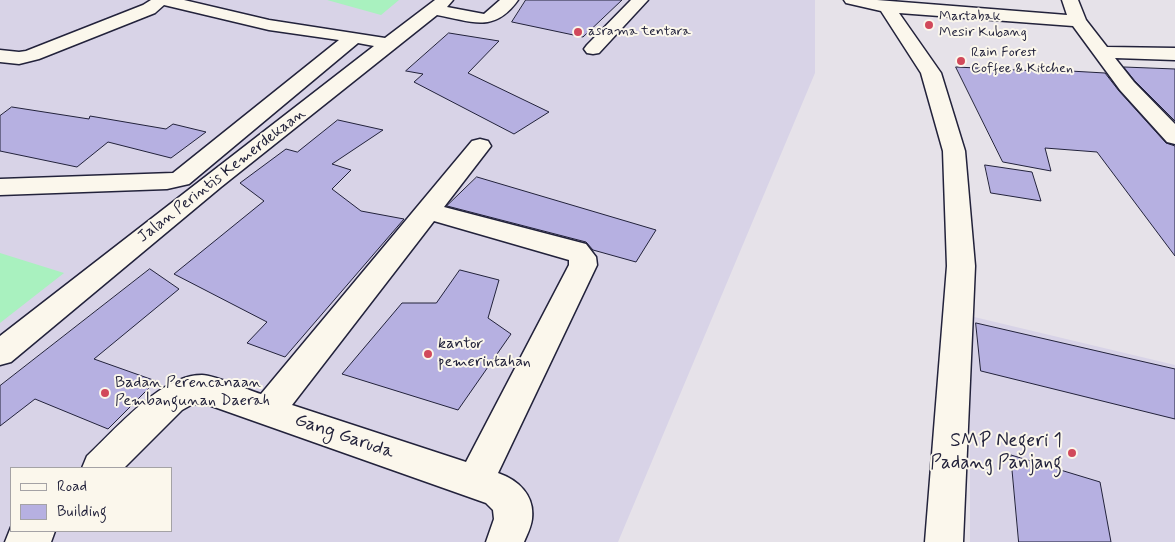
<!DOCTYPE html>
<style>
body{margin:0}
#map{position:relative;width:1175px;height:542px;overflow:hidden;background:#e6e2e9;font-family:Mynerve,sans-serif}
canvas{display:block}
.legend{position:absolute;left:10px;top:467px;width:162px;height:65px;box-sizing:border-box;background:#fbf7ec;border:1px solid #a4a2a5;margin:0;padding:6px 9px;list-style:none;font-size:15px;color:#22223b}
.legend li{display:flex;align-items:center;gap:10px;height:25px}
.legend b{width:25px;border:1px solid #a4a2a5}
</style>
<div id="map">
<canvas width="1175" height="542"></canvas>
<ul class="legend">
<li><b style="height:6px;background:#fbf7ec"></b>Road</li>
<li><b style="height:14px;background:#b6b0e1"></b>Building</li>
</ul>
</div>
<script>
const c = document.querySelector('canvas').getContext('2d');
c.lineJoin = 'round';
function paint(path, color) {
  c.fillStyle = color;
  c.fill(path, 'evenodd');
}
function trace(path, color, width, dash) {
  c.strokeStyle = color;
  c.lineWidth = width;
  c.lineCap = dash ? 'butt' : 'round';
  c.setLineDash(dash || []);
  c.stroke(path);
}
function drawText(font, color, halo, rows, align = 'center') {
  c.font = font + ' Mynerve,sans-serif';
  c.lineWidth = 4;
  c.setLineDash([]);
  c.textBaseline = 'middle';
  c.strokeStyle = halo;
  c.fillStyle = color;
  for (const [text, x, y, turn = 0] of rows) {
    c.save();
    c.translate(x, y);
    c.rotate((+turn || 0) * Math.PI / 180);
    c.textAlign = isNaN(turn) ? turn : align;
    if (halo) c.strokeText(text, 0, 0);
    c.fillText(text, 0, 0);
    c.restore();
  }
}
paint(new Path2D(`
 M0 0H815V73L618 542H0ZM11 468H171V531H11Z
 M970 316 1175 365V542H970Z`), '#d8d3e7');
paint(new Path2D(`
 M327 0H399L381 15Z
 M0 253 64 273 0 323Z`), '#a9f1bf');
const building = new Path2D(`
 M526 0H622L583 37 512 22Z
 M449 33 499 41 468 73 549 112 514 134 414 82 423 74 406 71Z
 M956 67 1037 71 1035 69 1105 73 1119 91 1166 143 1175 146V256L1097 152 1045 148 1051 171 1003 162Z
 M1124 67 1175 69V121L1135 81Z
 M12 107 89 119 90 116 166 129 173 124 206 132 171 158 108 142 77 167 0 151V116Z
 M338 120 383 130 332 164 351 170 332 189 361 211 404 219 285 357 247 343 267 322 174 274 264 201 240 183 286 149 297 152Z
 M985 165 1032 172 1041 201 991 193Z
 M477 177 656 230 636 262 593 250 586 242 447 206Z
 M150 269 179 289 94 359 156 381 108 429 35 399 0 426V386Z
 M460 270 499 280 488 318 511 334 458 410 342 374 402 303H436Z
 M976 323 1175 369V419L981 371Z
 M1011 455 1100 482 1111 542H1019Z`);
paint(building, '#b6b0e1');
trace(building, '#22223b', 1);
const minor = new Path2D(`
 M151 0H184L269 20 385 38 435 0H453L447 7 484 14 500 0H518C494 34 471 21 437 15L221 187 11 362 0 365V336L374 46 358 43 189 184 167 189 0 195V179L173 173 339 40 269 30 164 5 155 13 39 59 19 64 0 62V50L19 52 26 51 143 5Z
 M631 0H648L599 53 593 54 587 53 584 49 587 45Z
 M844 0H877L1067 15 1062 0H1078L1086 20 1107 47 1175 48V60L1115 58 1134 82 1175 124V144L1167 142 1120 90 1073 26 899 13 941 73 965 151 975 266 963 542H925L947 266 943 151 921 73 881 11 846 3Z
 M480 139 488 141 491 146 444 207 586 244 596 257 597 265 498 473C518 480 535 495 532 519 531 527 527 535 524 542H486L494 519 493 510 486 503 203 403 191 405 182 410 124 468H82L87 456C116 429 161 375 202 375 215 375 247 390 261 394L472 141ZM434 221 569 260V265L466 462 292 405Z
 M11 527V531H55L51 542H5Z`);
trace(minor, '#22223b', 3);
paint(minor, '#fbf7ec');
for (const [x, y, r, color] of [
 [929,25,5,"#d1495b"],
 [578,32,5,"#d1495b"],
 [961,61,5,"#d1495b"],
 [428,354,5,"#d1495b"],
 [105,393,5,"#d1495b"],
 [1072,453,5,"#d1495b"]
]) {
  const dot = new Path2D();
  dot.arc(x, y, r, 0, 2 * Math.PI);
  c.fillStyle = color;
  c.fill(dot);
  trace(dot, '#fbf7ec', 2);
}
drawText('14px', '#22223b', '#fbf7ec', [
 ["Martabak",939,17],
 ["Mesir Kubang",939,33],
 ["asrama tentara",588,32],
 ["Rain Forest",971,53],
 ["Coffee & Kitchen",971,69]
], 'left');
drawText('16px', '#22223b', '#fbf7ec', [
 ["Jalan Perintis Kemerdekaan",222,176,-38]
]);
drawText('16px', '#22223b', '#fbf7ec', [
 ["kantor",438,345],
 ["pemerintahan",438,363],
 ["Badan Perencanaan",115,384],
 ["Pembangunan Daerah",115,402]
], 'left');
drawText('19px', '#22223b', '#fbf7ec', [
 ["Gang Garuda",344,437,19]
]);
drawText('19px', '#22223b', '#fbf7ec', [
 ["SMP Negeri 1",1062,442],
 ["Padang Panjang",1062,464]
], 'right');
</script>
